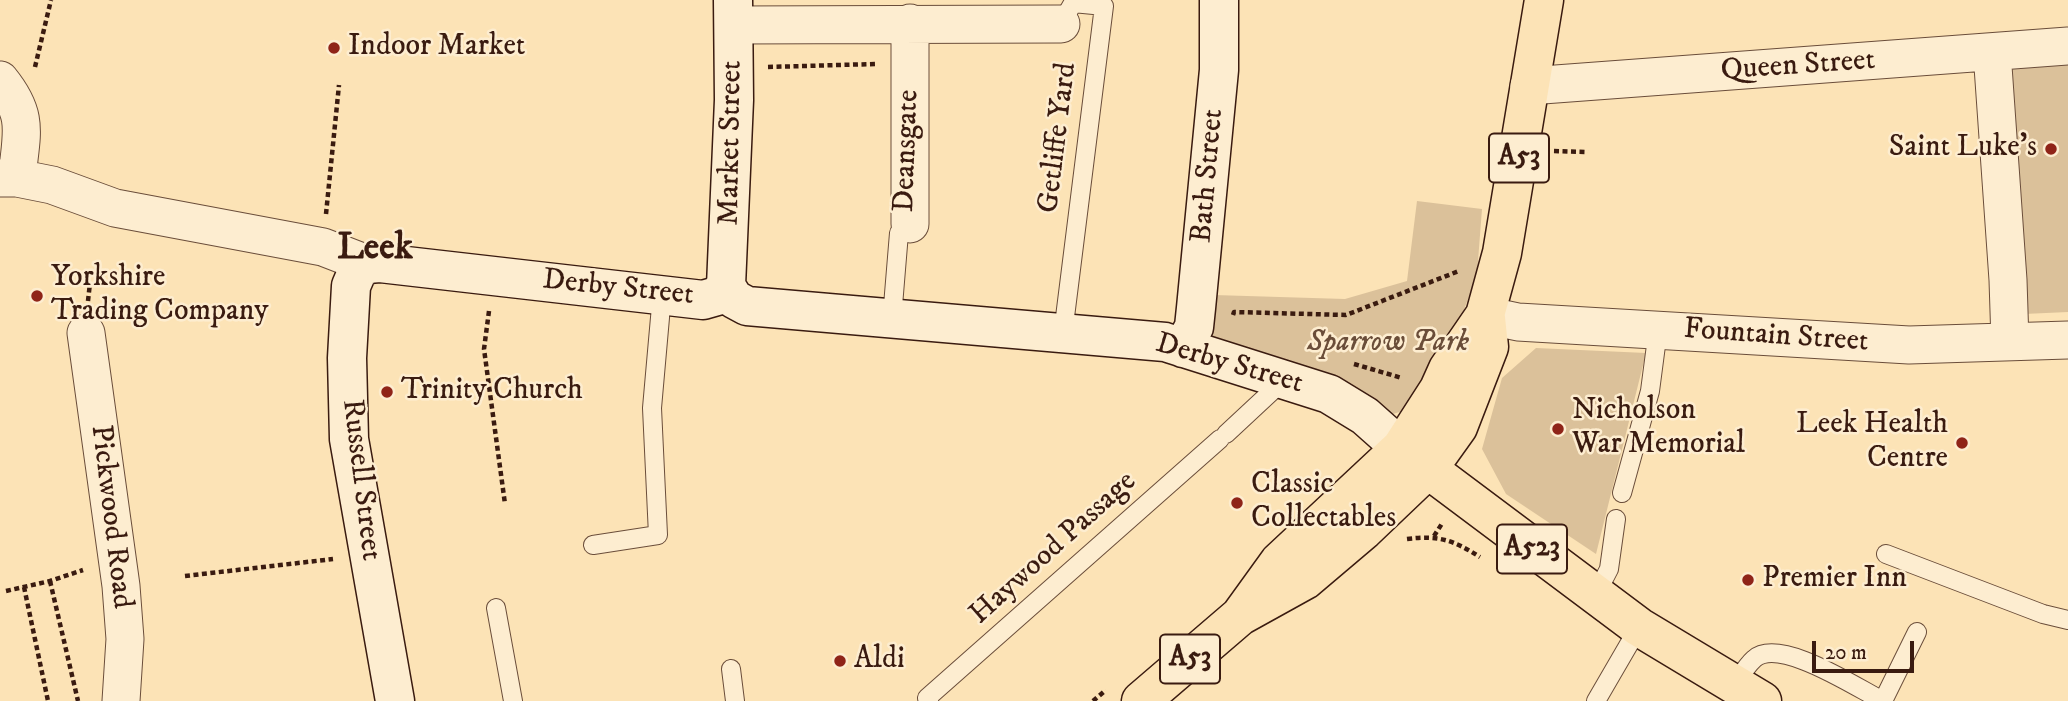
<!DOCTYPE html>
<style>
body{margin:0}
#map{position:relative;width:2068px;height:701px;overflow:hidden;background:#fce3b6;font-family:"IM FELL DW Pica",serif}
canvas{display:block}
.scale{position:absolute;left:1812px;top:641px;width:102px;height:32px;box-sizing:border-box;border:4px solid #3a1b10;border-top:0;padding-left:9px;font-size:21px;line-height:24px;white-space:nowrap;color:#3a1b10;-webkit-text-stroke:5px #fdedd0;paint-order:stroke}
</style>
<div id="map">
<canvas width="2068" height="701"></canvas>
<div class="scale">20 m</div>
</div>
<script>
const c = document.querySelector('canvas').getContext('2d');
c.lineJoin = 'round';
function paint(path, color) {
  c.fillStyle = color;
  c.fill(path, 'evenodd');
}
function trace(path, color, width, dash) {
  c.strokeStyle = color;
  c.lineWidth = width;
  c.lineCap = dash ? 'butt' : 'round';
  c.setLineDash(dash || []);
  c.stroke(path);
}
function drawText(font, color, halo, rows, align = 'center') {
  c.font = font + ' "IM FELL DW Pica",serif';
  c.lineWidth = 5;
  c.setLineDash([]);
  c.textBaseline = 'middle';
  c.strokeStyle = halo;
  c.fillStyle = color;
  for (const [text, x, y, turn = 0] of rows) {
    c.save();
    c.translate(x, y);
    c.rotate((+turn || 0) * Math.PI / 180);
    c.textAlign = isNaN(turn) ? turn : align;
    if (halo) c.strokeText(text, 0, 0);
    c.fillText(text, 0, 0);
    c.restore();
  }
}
paint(new Path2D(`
 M2068 56V312L2024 314 2005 61Z
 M1417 201 1482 209 1477 274 1453 340 1409 409 1393 414 1199 344 1214 295 1345 299 1407 281Z
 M1536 348 1646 353 1596 554 1506 494 1482 449 1502 378Z`), '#dbc19a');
const lane = new Path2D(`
 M1061 24 1073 3 1104 6 1063 333
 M892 318 899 233 910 224
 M1226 434 1284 380
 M1622 493 1650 391 1658 330
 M593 545 658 535 652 408 662 295
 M1886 554 2043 614 2068 620
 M1595 596 1609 569 1616 519
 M496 608 513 701
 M731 669 735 701
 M1734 686C1740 677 1746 666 1754 659 1779 636 1857 688 1883 701
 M929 701 927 698 1220 439
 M1596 701 1639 627
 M1883 701 1917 632`);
const street = new Path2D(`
 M734 25 1061 24
 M1992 52 2008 280 2010 342
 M0 80C30 117 21 133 17 178
 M1529 86 2068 46
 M0 178H17L52 185 115 208 323 247 367 264
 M910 224V23
 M1485 315 1518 322 1909 345 2068 340
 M86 333 121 586 125 639 121 701`);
const secondary = new Path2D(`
 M726 286 734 299 747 306 1165 342 1329 394 1365 416 1401 448
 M726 286 734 100 733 0
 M1183 348 1194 327 1196 308 1219 70V0
 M395 701 349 439 347 358 351 286 357 272 367 264 380 263 703 300 717 296 726 286`);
const highway = new Path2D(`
 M1408 454 1639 627 1762 701
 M1240 616 1279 562 1401 448 1439 389 1448 369 1485 315 1502 253 1544 0
 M1141 701 1240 616 1305 580 1364 530 1428 469 1458 427 1489 347 1486 318`);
trace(lane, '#6a4d3a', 20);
trace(street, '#6a4d3a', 39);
trace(secondary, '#3a1b10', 41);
trace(highway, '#3a1b10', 41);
trace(new Path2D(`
 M35 67 51 0
 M768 67 875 64
 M1554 151 1588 152
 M326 214 339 85
 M88 301 90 283
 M489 311 484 349 505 504
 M1233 315 1234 312 1346 315 1459 271
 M1354 364 1402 378
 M1434 536 1443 522
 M1407 539C1439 535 1453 540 1480 557
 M185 576 333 559
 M50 581 78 701
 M24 587 48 701
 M6 591 50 581 83 570
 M1093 701 1106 690`), '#3a1b10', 4.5, [5, 3.5]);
trace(lane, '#fdedd0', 18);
trace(street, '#fdedd0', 37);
trace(secondary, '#fdedd0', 38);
trace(highway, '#fce3b6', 38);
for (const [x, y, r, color] of [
 [334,48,7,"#8f2418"],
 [2051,149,7,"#8f2418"],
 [37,296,7,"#8f2418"],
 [387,392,7,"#8f2418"],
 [1558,429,7,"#8f2418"],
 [1962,443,7,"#8f2418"],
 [1237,503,7,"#8f2418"],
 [1748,580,7,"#8f2418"],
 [840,661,7,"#8f2418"]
]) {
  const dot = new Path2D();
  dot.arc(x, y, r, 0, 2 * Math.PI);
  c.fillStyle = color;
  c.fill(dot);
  trace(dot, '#fdedd0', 2.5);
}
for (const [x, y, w] of [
 [1519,158,60],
 [1532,549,70],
 [1190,659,60]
]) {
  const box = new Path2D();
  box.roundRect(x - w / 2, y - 24.5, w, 49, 5);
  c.fillStyle = '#fdedd0';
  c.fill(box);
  trace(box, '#3a1b10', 2);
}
drawText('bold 28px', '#3a1b10', null, [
 ["A53",1519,158],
 ["A523",1532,549],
 ["A53",1190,659]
]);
drawText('30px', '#3a1b10', '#fdedd0', [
 ["Indoor Market",348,48],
 ["Saint Luke's",2037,149,"right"],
 ["Yorkshire",51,279],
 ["Trading Company",51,313],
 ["Trinity Church",401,392],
 ["Nicholson",1572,412],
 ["War Memorial",1572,446],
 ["Leek Health",1948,426,"right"],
 ["Centre",1948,460,"right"],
 ["Classic",1251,486],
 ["Collectables",1251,520],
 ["Premier Inn",1762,580],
 ["Aldi",854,661]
], 'left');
drawText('30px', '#3a1b10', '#fdedd0', [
 ["Queen Street",1798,67,-4],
 ["Getliffe Yard",1059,138,-83],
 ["Market Street",732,143,-89],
 ["Deansgate",908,151,-88],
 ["Bath Street",1209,176,-85],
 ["Derby Street",618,289,6],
 ["Fountain Street",1776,337,4],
 ["Derby Street",1229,365,16],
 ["Russell Street",360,480,83],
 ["Pickwood Road",110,517,83],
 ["Haywood Passage",1054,549,-42]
]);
drawText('italic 30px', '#6a4d39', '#fdedd0', [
 ["Sparrow Park",1388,344]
]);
drawText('bold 37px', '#3a1b10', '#fdedd0', [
 ["Leek",375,250]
]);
</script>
